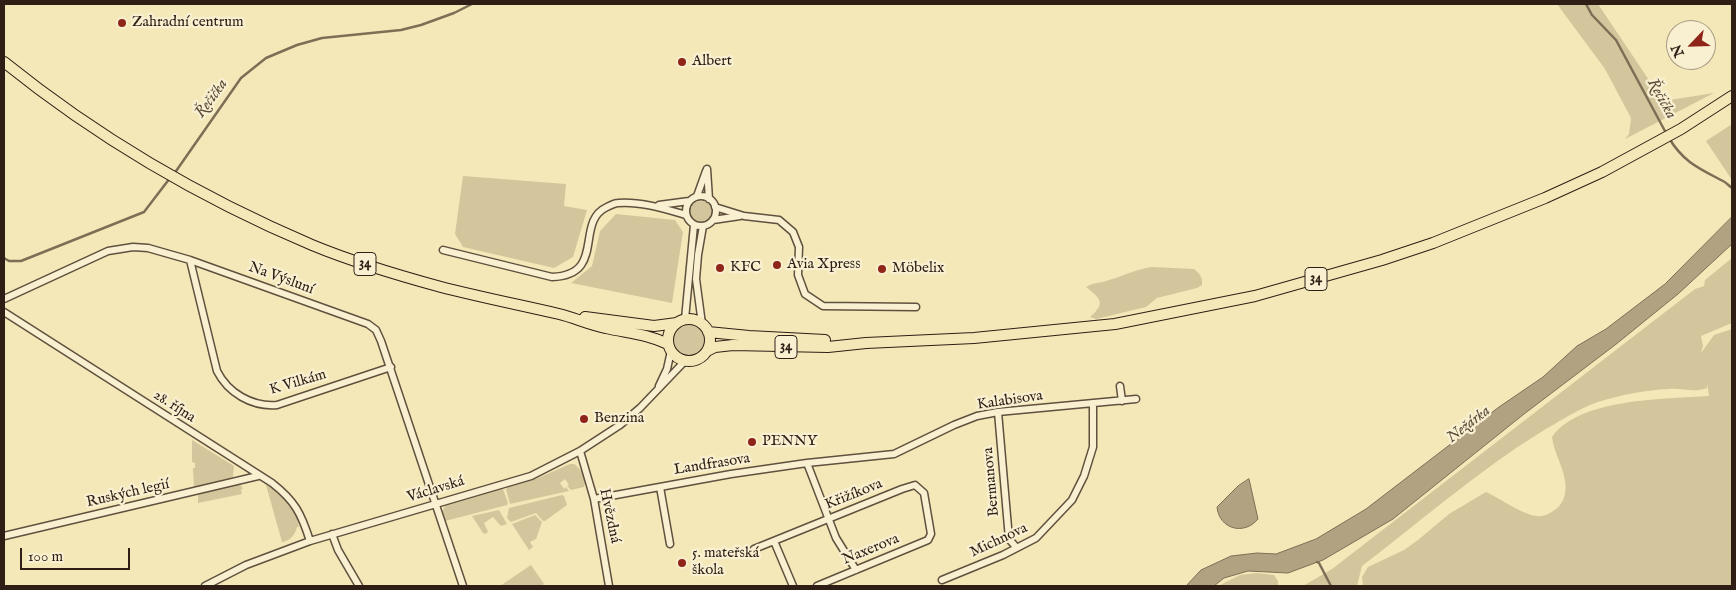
<!DOCTYPE html>
<meta charset="utf-8">
<style>
body{margin:0}
#map{position:relative;width:1736px;height:590px;overflow:hidden;background:#f5e8b8;font-family:"IM FELL English",serif}
canvas{display:block}
.frame{position:absolute;inset:0;border:5px solid #2e1e15;pointer-events:none}
.north{position:absolute;left:1666px;top:20px;width:50px;height:50px;box-sizing:border-box;background:#f8f0d1;border:1px solid #a79c86;border-radius:50%;rotate:246deg;font-size:14px;font-weight:700;line-height:20px;text-align:center;color:#2e1e15}
.north::after{content:'';display:block;margin:auto;width:18px;height:22px;background:#8f2418;clip-path:polygon(50% 0,100% 100%,50% 72%,0 100%)}
.scale{position:absolute;left:20px;top:548px;width:110px;height:22px;box-sizing:border-box;border:2px solid #2e1e15;border-top:0;padding-left:6px;font-size:15px;line-height:18px;white-space:nowrap;color:#2e1e15;-webkit-text-stroke:4px #f8f0d1;paint-order:stroke}
</style>
<div id="map">
<canvas width="1736" height="590"></canvas>
<div class="frame"></div>
<div class="north">N</div>
<div class="scale">100 m</div>
</div>
<script>
const c = document.querySelector('canvas').getContext('2d');
c.lineJoin = 'round';
function paint(path, color) {
  c.fillStyle = color;
  c.fill(path, 'evenodd');
}
function trace(path, color, width, dash) {
  c.strokeStyle = color;
  c.lineWidth = width;
  c.lineCap = dash ? 'butt' : 'round';
  c.setLineDash(dash || []);
  c.stroke(path);
}
function drawText(font, color, halo, rows, align = 'center') {
  c.font = font + ' "IM FELL English",serif';
  c.lineWidth = 4.5;
  c.setLineDash([]);
  c.textBaseline = 'middle';
  c.strokeStyle = halo;
  c.fillStyle = color;
  for (const [text, x, y, turn = 0] of rows) {
    c.save();
    c.translate(x, y);
    c.rotate((+turn || 0) * Math.PI / 180);
    c.textAlign = isNaN(turn) ? turn : align;
    if (halo) c.strokeText(text, 0, 0);
    c.fillText(text, 0, 0);
    c.restore();
  }
}
paint(new Path2D(`
 M1557 4H1598L1663 101 1714 93 1625 139 1629 134 1631 118 1605 69Z
 M1732 124V180L1706 141Z
 M463 176 566 184 564 206 587 210 573 257 554 268 463 247 455 234Z
 M690 212a11 11 0 1 1 22 0a11 11 0 1 1-22 0Z
 M616 214 675 220 683 232 672 303 571 283 592 266 600 231Z
 M1732 258V323L1701 336 1703 346 1701 353 1714 335 1732 329V586H1363L1362 577 1368 567 1404 550 1418 540 1449 514 1486 492C1500 498 1528 519 1542 516 1547 515 1552 512 1556 509 1564 503 1567 491 1565 481 1563 466 1554 453 1552 437 1579 398 1666 399 1709 396L1707 383V388C1694 393 1682 388 1669 389 1646 390 1620 395 1598 402 1578 409 1560 421 1541 432 1478 471 1421 521 1362 566L1357 586H1303L1332 569 1695 289 1704 286 1705 280Z
 M1152 267 1194 269C1200 274 1203 277 1202 285L1197 288 1157 298 1146 307 1096 319 1090 317C1106 303 1101 299 1086 287 1092 283 1099 283 1106 281 1121 277 1136 269 1152 267Z
 M673 340a16 16 0 1 1 32 0a16 16 0 1 1-32 0Z
 M192 440 234 466 233 477 194 488 193 468H195V463L192 462Z
 M570 464H574C581 468 587 479 584 487L571 490 567 486 569 485 565 479 560 483 564 489 566 487 569 491 510 504 506 489 508 487 538 478Z
 M240 484 243 489H241L242 494 198 503V495L199 494Z
 M266 485C283 492 296 509 299 527H297C295 535 290 541 282 542Z
 M502 489H503L508 503 507 505 445 521 442 512 445 506Z
 M562 495 564 496 567 505 545 521H543L536 513 511 522 507 518 509 508Z
 M499 510 507 524 501 526 493 517 484 523 488 532 485 534 483 533 472 516Z
 M535 515 542 522 536 539 530 542 533 547 529 550 512 524Z
 M531 565 544 584 541 586H500Z
 M1257 573 1274 575 1278 581V586H1218L1240 575Z`), '#d3c69c');
const water = new Path2D(`
 M1732 217V244L1678 294 1615 345 1524 414 1393 519 1323 560 1288 573 1248 571 1224 578 1214 586H1186L1201 570 1231 556 1257 553 1276 554 1316 539 1366 509 1499 407 1543 377 1577 346 1606 329 1665 284Z
 M1249 479 1258 519C1244 536 1219 529 1217 507L1238 486Z`);
paint(water, '#b1a381');
trace(water, '#7d6e56', 1);
trace(new Path2D(`
 M1586 4 1592 15 1616 40 1666 133
 M1669 138C1683 162 1700 169 1723 181 1727 183 1729 186 1732 188
 M174 174 241 78 266 58 297 45 322 38 401 30 421 25 454 13 472 4
 M4 258 9 261H21L144 212 170 178
 M1317 562 1319 563 1331 586`), '#7d6e56', 2.5);
const street = new Path2D(`
 M707 169 709 199
 M686 211a15 15 0 1 1 30 0a15 15 0 1 1-30 0Z
 M697 196 706 171
 M659 205 689 201
 M715 207 744 216 779 220 793 232 799 247 798 275 805 294 823 306 916 307
 M713 220 740 216
 M443 250 552 277C607 275 574 222 607 207 611 205 615 203 618 203 640 201 665 209 686 215
 M190 260 217 371C228 393 252 407 277 405L391 367
 M4 299 108 251 133 247 148 248 190 260 368 324 376 330 381 341 463 586
 M4 312 272 483C295 501 301 513 310 541
 M685 319 694 225
 M702 324 696 279 698 255 703 226
 M659 386 667 369 671 351
 M1120 386 1122 401
 M998 412 1009 539 1016 547
 M580 451 594 499 609 586
 M807 463 836 538 856 570
 M660 487 670 544
 M594 499 731 474 807 463 894 454 954 425 977 416 998 412 1136 399
 M332 534 338 550 359 586
 M4 536 258 476
 M774 541 793 586
 M754 549 902 489 915 485 924 493 931 534 928 540 817 586
 M942 580 1003 555 1036 538 1072 500 1084 476 1093 447V404
 M205 586 246 565 310 541 531 476 580 451 620 425 640 408 685 361`);
const primary = new Path2D(`
 M4 62C97 137 201 198 312 245 353 262 397 275 441 287 480 297 520 305 559 314 575 318 590 325 606 328 628 333 647 334 668 344
 M585 317 654 326 677 323
 M668 340a21 21 0 1 1 42 0a21 21 0 1 1-42 0Z
 M708 332 749 336 825 340
 M707 351 715 347 733 345 828 347 866 343 974 338 1115 324 1255 296 1382 260 1433 243 1545 198 1602 172 1681 129 1732 96`);
trace(street, '#60503e', 9);
trace(primary, '#2e1e15', 12);
trace(street, '#f8f0d1', 6);
trace(primary, '#f5e8b8', 10);
for (const [x, y, r, color] of [
 [122,23,5,"#8f2418"],
 [682,62,5,"#8f2418"],
 [777,265,5,"#8f2418"],
 [720,268,5,"#8f2418"],
 [882,269,5,"#8f2418"],
 [584,419,5,"#8f2418"],
 [752,442,5,"#8f2418"],
 [682,563,5,"#8f2418"]
]) {
  const dot = new Path2D();
  dot.arc(x, y, r, 0, 2 * Math.PI);
  c.fillStyle = color;
  c.fill(dot);
  trace(dot, '#f8f0d1', 2);
}
for (const [x, y, w] of [
 [365,264,22],
 [1316,279,22],
 [786,347,22]
]) {
  const box = new Path2D();
  box.roundRect(x - w / 2, y - 11.5, w, 23, 4);
  c.fillStyle = '#f8f0d1';
  c.fill(box);
  trace(box, '#2e1e15', 1);
}
drawText('bold 14px', '#2e1e15', null, [
 ["34",365,264],
 ["34",1316,279],
 ["34",786,347]
]);
drawText('15px', '#2e1e15', '#f8f0d1', [
 ["Zahradní centrum",132,23],
 ["Albert",692,62],
 ["Avia Xpress",787,265],
 ["KFC",730,268],
 ["Möbelix",892,269],
 ["Benzina",594,419],
 ["PENNY",762,442],
 ["5. mateřská",692,554],
 ["škola",692,571]
], 'left');
drawText('15px', '#2e1e15', '#f8f0d1', [
 ["Na Výsluní",281,279,20],
 ["K Vilkám",298,383,-16],
 ["Kalabisova",1010,401,-8],
 ["28. října",174,407,33],
 ["Landfrasova",712,465,-9],
 ["Bermanova",992,482,-95],
 ["Václavská",436,490,-17],
 ["Ruských legií",128,494,-13],
 ["Křižíkova",854,495,-22],
 ["Hvězdná",609,516,78],
 ["Michnova",999,541,-25],
 ["Naxerova",871,550,-22]
]);
drawText('italic 16px', '#5c4d3b', '#f8f0d1', [
 ["Řečička",212,99,-54],
 ["Řečička",1661,99,61],
 ["Nežárka",1469,425,-38]
]);
</script>
